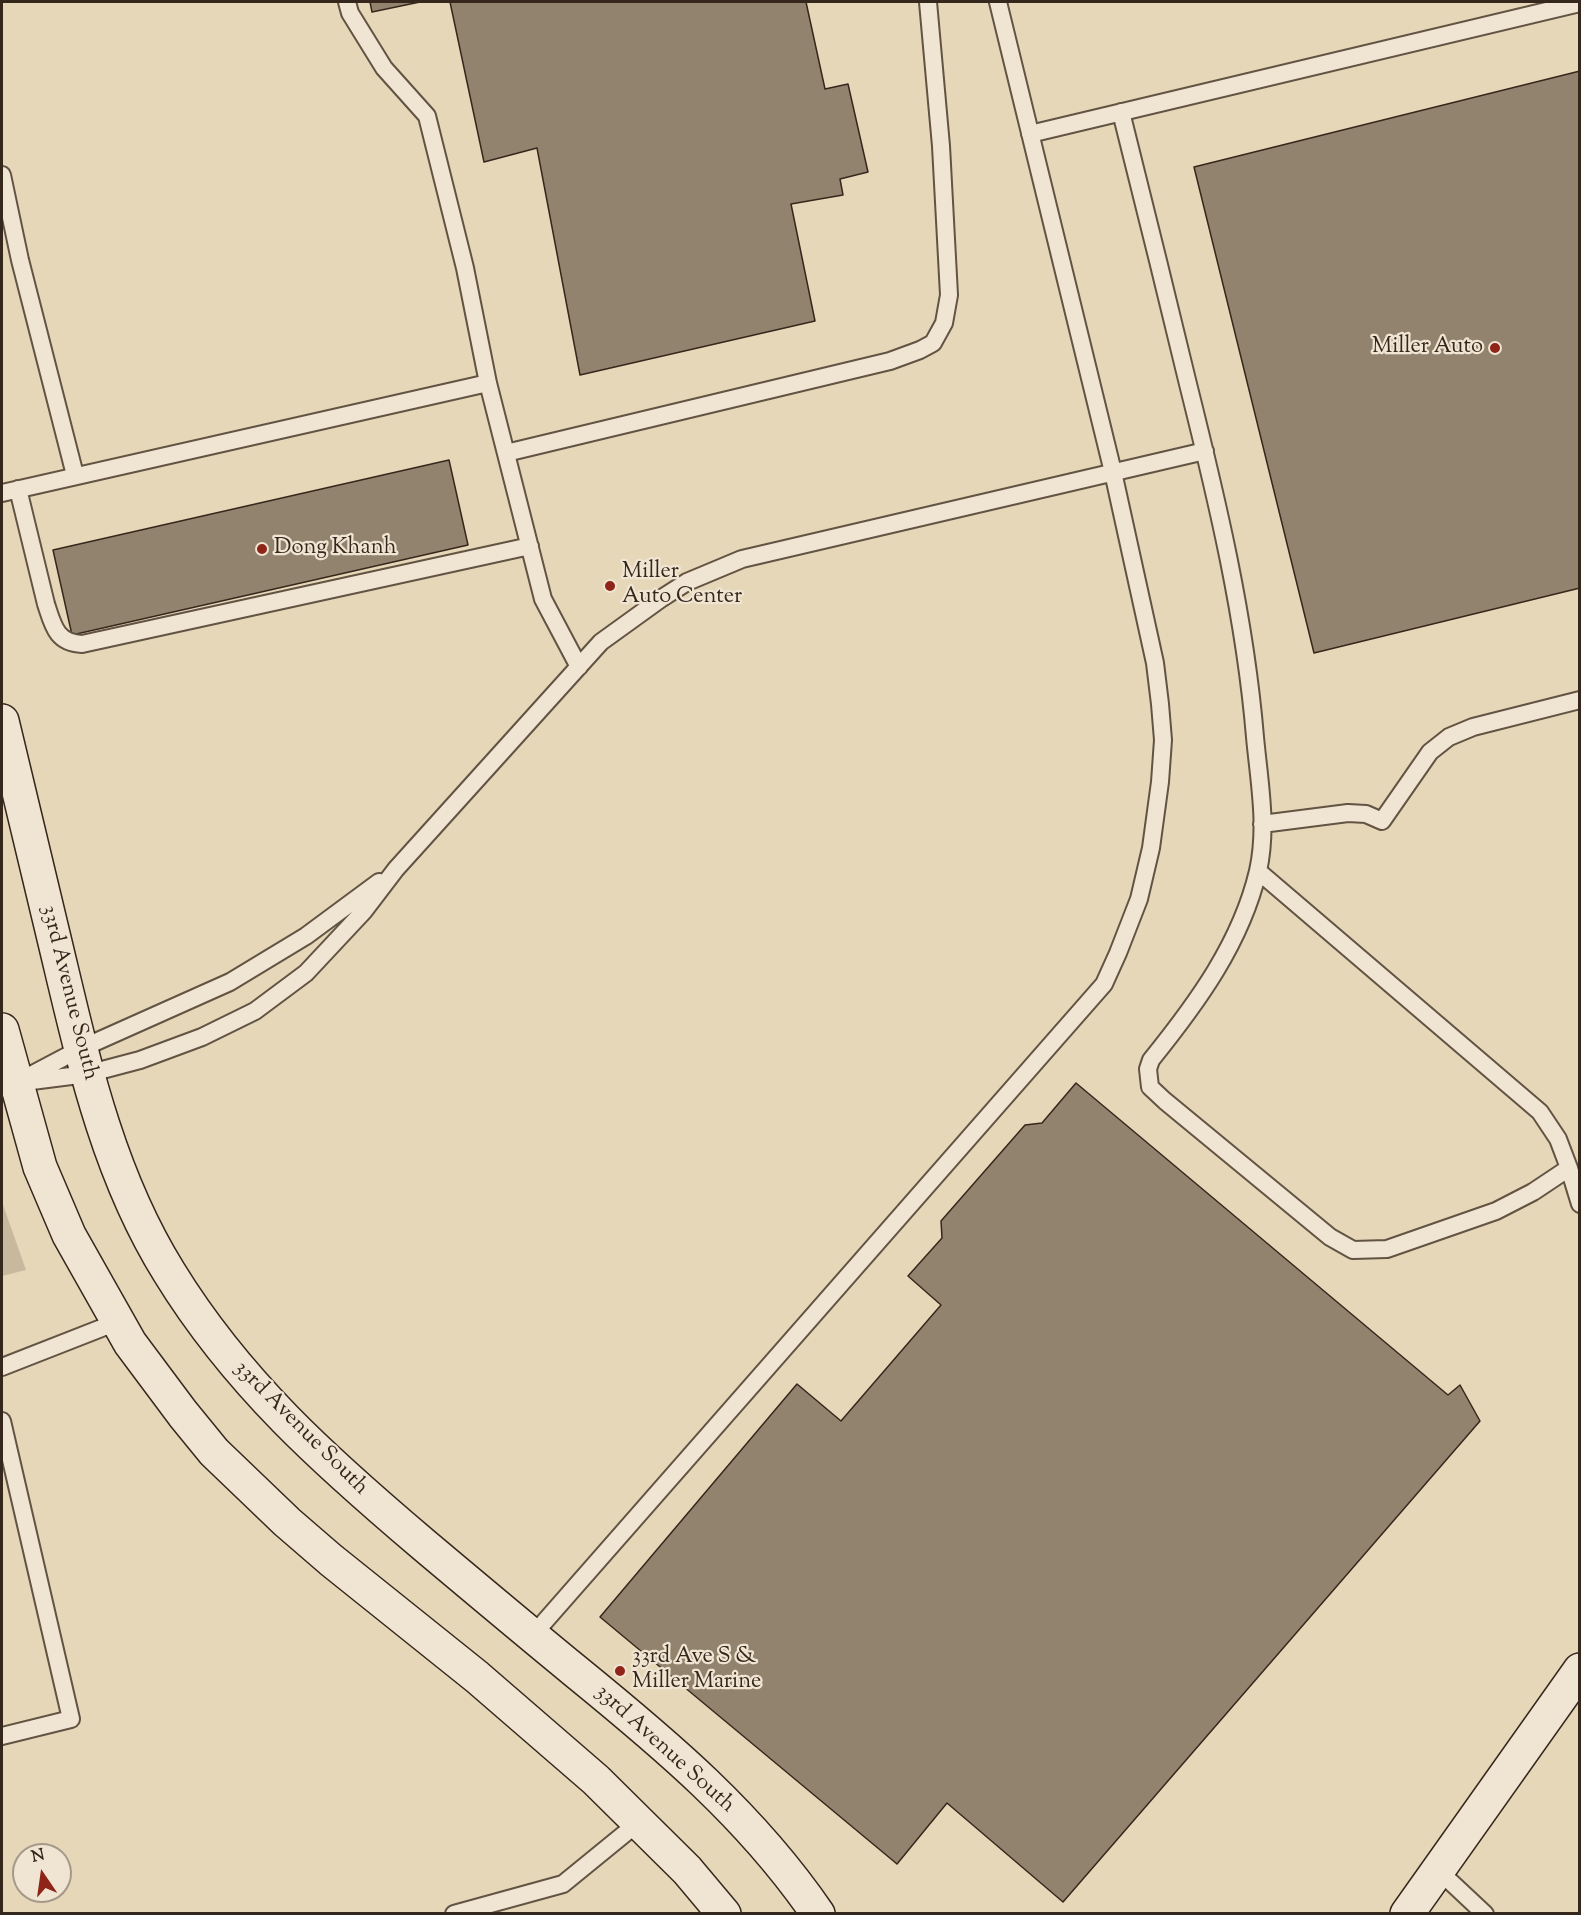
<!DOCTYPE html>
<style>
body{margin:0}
#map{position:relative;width:1581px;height:1915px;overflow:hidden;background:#e6d7b9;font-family:"Sorts Mill Goudy",serif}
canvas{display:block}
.frame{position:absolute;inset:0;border:3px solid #36271c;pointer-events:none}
.north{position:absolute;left:12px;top:1843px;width:60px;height:60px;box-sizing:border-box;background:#efe5d2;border:2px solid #a59989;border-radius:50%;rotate:347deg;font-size:16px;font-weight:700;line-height:24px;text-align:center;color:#36271c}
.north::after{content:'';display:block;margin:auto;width:21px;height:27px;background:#8f2418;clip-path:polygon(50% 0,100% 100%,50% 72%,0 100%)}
</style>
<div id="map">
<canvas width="1581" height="1915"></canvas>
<div class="frame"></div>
<div class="north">N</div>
</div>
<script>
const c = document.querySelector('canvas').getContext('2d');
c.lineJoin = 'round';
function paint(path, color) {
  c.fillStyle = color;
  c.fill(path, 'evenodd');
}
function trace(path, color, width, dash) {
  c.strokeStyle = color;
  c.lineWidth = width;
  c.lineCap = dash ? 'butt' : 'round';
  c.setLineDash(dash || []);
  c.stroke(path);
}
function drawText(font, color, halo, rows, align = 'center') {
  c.font = font + ' "Sorts Mill Goudy",serif';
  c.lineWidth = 4.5;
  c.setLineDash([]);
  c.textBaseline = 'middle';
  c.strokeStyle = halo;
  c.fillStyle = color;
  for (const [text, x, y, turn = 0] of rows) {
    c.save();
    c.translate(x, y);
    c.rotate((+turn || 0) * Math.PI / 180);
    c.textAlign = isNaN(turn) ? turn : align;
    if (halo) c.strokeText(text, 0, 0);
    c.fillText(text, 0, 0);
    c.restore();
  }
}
paint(new Path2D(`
 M2 1202 26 1270 2 1276Z`), '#c8b99e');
const building = new Path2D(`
 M370 2H420L372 12Z
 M450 2H806L825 89 848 84 868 172 840 179 843 195 791 204 815 321 580 375 537 148 484 162Z
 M1580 71V588L1314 653 1194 167Z
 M449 460 468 545 72 635 53 550Z
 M1076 1083 1448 1395 1460 1385 1480 1421 1063 1902 947 1803 897 1864 600 1617 797 1384 841 1421 941 1305 908 1276 942 1238 941 1221 1025 1125 1042 1123Z`);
paint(building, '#92836e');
trace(building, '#36271c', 1.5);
const lane = new Path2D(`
 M347 2 350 13 384 68 427 116 465 268 488 383 543 599 579 667
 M1121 112C1144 203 1166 293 1188 384 1217 500 1245 617 1255 737 1259 781 1268 826 1258 871 1241 943 1197 1003 1151 1060L1148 1069 1150 1087 1165 1101 1330 1237 1353 1250 1387 1249 1496 1211 1533 1192 1569 1168
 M1030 134 1580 3
 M2 175 20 260 75 475
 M506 453 890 361 920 350 933 343 944 323 949 295 941 146 928 2
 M18 489 46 604C53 625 56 643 82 644L530 546
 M2 493 488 383
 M1262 824 1348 813 1366 814 1382 821 1430 752 1449 737 1473 727 1580 700
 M1258 871 1540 1112 1558 1139 1569 1168 1580 1204
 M25 1078 80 1049 230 982 306 936 379 882
 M16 1083 87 1074 140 1060 202 1037 255 1011 306 973 364 911 396 869 601 642 662 598 687 582 742 559 1205 451
 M2 1367 117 1322
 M2 1421 71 1719 2 1736
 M532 1636 1104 984 1118 953 1139 899 1151 848 1160 782 1163 740 1160 704 1155 663 1113 472 998 2
 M1438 1870 1485 1914
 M454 1914 563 1884 639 1822`);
const secondary = new Path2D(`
 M2 721C21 799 39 877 58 955 84 1064 109 1176 169 1272 237 1383 326 1462 424 1545 474 1587 524 1629 574 1670 665 1744 751 1816 818 1914
 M2 1030 40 1167 69 1235 130 1343 183 1414 214 1452 287 1522 331 1560 477 1677 596 1780 687 1870 724 1914
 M1407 1914 1580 1670`);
trace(lane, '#625343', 20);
trace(secondary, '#36271c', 36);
trace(lane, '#efe5d2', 16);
trace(secondary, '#efe5d2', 33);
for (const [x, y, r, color] of [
 [1495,348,6,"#8f2418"],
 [262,549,6,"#8f2418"],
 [610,586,6,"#8f2418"],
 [620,1671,6,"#8f2418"]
]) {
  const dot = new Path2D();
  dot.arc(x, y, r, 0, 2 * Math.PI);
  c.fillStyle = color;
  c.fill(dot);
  trace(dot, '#efe5d2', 2);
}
drawText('22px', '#36271c', '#efe5d2', [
 ["Miller Auto",1483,348,"right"],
 ["Dong Khanh",274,549],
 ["Miller",622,573],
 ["Auto Center",622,598],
 ["33rd Ave S &",632,1658],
 ["Miller Marine",632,1683]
], 'left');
drawText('22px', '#36271c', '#efe5d2', [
 ["33rd Avenue South",68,993,76],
 ["33rd Avenue South",300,1429,45],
 ["33rd Avenue South",664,1750,42]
]);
</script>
